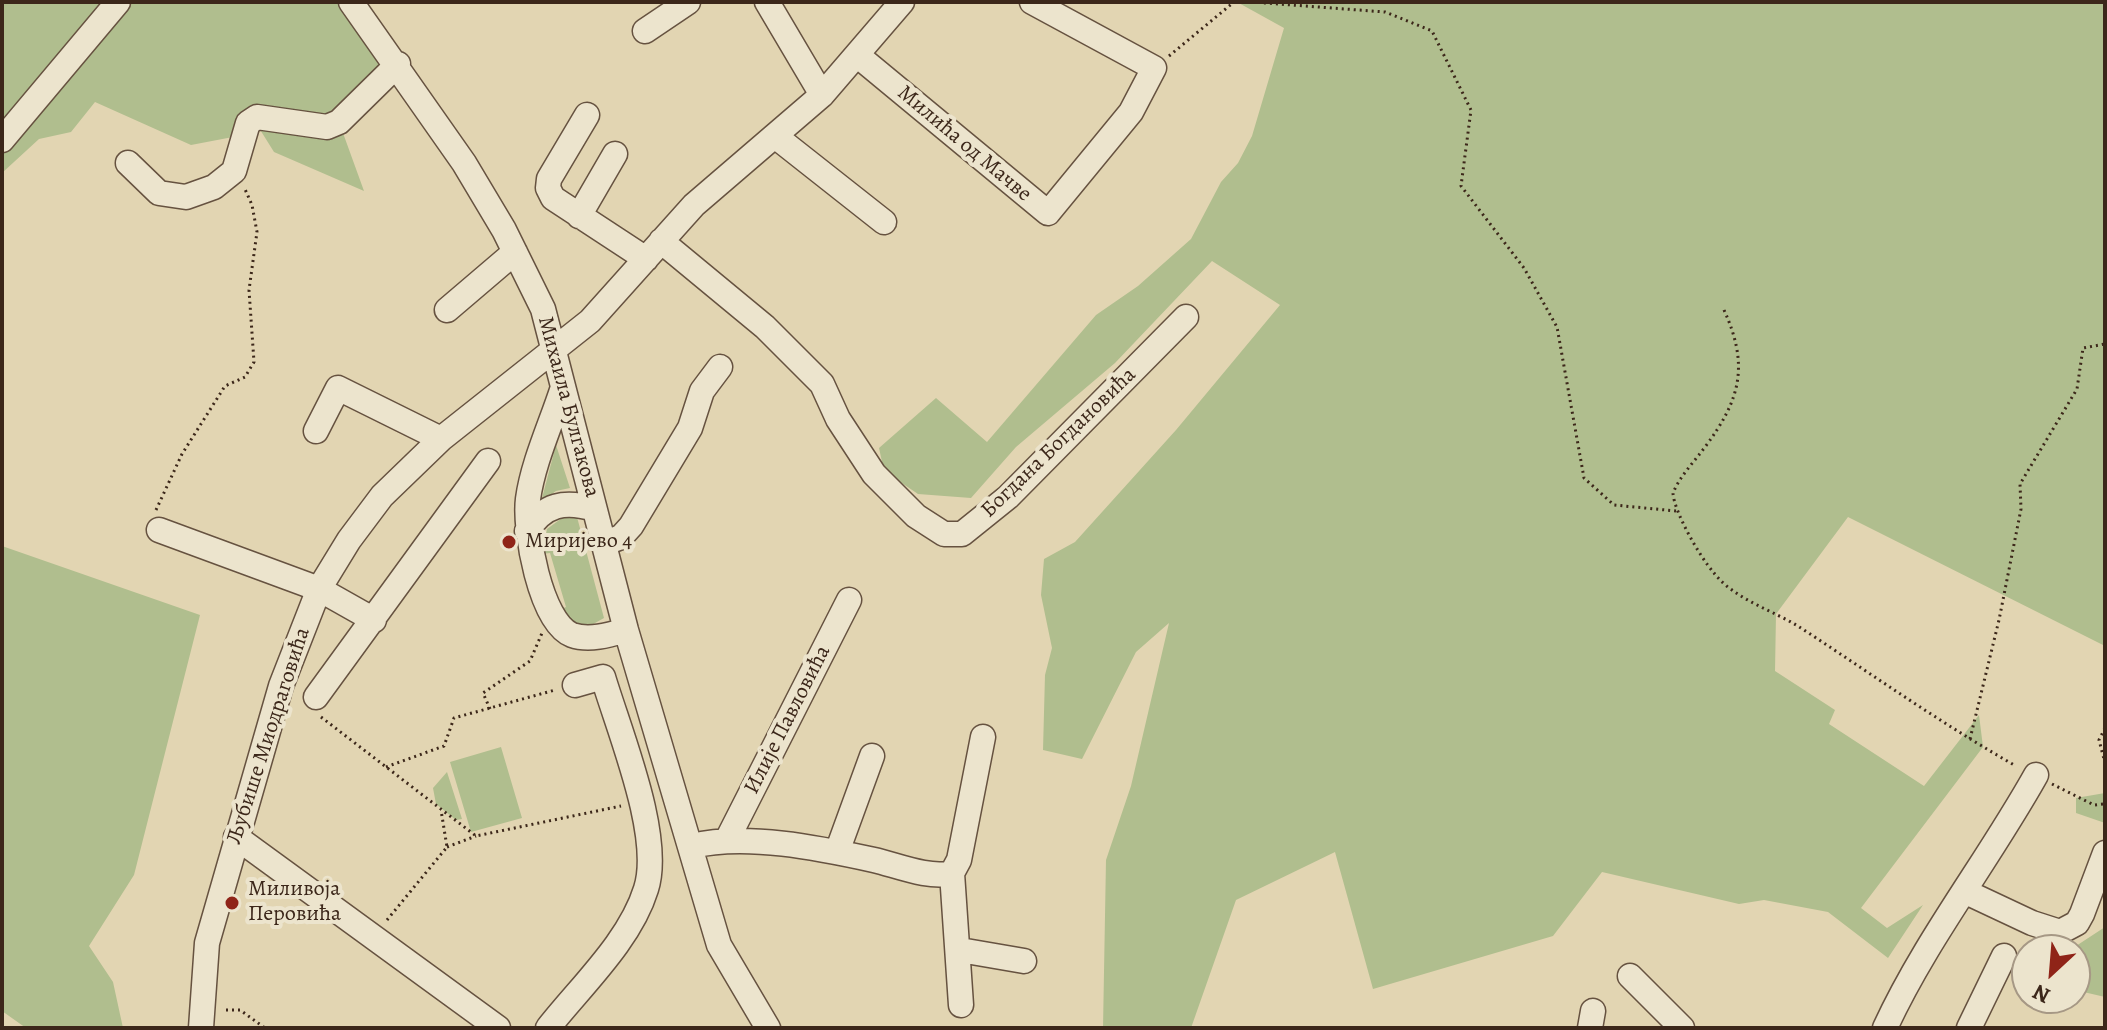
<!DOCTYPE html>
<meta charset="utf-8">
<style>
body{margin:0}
#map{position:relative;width:2107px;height:1030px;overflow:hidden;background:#e2d5b2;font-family:Alegreya,serif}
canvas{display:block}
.frame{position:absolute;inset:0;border:4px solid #3c271a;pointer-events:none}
.north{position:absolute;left:2011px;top:934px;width:80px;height:80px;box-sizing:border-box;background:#ece4cd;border:2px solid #a69885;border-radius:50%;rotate:206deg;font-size:22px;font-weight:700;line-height:32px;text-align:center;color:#3c271a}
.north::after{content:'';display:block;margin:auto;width:28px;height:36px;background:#8f2418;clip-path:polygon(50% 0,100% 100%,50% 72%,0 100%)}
</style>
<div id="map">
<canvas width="2107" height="1030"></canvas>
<div class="frame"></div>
<div class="north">N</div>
</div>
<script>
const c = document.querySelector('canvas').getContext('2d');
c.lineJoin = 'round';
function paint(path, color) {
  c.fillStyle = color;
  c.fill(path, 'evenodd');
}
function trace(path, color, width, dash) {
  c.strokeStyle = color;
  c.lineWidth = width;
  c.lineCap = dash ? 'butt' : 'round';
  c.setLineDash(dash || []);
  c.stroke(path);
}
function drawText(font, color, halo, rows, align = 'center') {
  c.font = font + ' Alegreya,serif';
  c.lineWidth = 8;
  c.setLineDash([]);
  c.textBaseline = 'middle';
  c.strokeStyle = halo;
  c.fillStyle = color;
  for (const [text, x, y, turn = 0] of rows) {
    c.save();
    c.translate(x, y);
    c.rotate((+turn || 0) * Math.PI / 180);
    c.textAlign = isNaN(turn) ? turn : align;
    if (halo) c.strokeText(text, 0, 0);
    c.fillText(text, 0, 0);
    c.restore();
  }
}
paint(new Path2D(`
 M2 2H351L398 64 339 122 364 191 274 152 249 112 259 132 191 145 95 102 71 132 39 139 2 173Z
 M1237 2H2105V646L1848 517 1776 614 1775 671 1835 710 1829 724 1924 786 1979 715 1983 747 1861 908 1887 928 1923 905 1888 958 1828 912 1764 900 1739 904 1602 872 1553 936 1373 989 1335 852 1236 900 1191 1028H1103L1106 860 1131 786 1169 623 1136 652 1082 759 1043 750 1045 675 1052 648 1041 595 1044 559 1075 542 1176 430 1280 305 1212 261 1115 363 1016 447 971 498 918 494 884 471 879 448 936 398 987 442 1096 315 1138 286 1191 239 1221 182 1238 163 1252 136 1284 28Z
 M556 445 570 488 556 491 541 502Z
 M577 517 604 618 586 628 575 625 559 610 566 607 550 553 542 554 547 529 562 518Z
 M2 546 200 615 134 875 89 946 113 982 123 1028H26L2 1011Z
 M501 747 522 818 471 832 450 762Z
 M447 772 462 819 456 820 436 804 433 788Z
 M2105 793V823L2076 813V798Z
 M2105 927V997L2075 990 2076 946Z`), '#b0be8e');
const minor = new Path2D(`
 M351 2 464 163 504 230 543 309 626 630 719 945 768 1028
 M767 2 822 95
 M645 31 688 2
 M857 55 1048 213 1131 112 1154 68 1032 2
 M587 115 549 179 548 188 553 198 646 259
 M775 136 884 222
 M2 140 118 2
 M128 163 159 193 186 197 214 187 234 171 248 123 257 117 327 127 339 122 398 64
 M579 216 615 154
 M661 241 765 327 822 384 838 419 874 474 916 516 944 534H962L1008 497 1186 317
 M447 310 515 252
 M563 387C552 422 533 462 528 499 524 529 540 622 572 635 589 641 609 635 626 630
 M316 431 338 388 441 439
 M159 530 319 589 374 620
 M527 531C544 504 565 500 594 509
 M605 543 621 537 631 526 690 428 702 391 720 367
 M316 697 488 461
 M236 837 498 1028
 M727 840 849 600
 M692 846C746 833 819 848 874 860 896 865 929 879 952 873L959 860 983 737
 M837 852 872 756
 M952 873 961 1005
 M1966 892 2032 923 2060 932 2077 923 2082 914 2105 853
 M960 950 1024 961
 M1630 976 1682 1028
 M201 1028 207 943 281 686 319 589 349 540 382 496 441 439 590 321 694 205 822 95 902 2
 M548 1028C581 986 630 941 646 889 663 836 619 731 603 677L575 685
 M1590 1028 1593 1011
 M1885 1028C1926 939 1988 861 2036 775
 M1969 1028 2004 956`);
trace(minor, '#665240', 27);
trace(new Path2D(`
 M1252 2 1385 12 1432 31 1471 110 1461 186 1524 268 1557 327 1584 478 1614 505 1676 511
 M1169 56 1234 2
 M1724 310C1749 365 1741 399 1705 447 1694 462 1680 476 1673 493 1674 512 1700 557 1714 573 1735 600 1773 610 1801 628 1873 675 1942 724 2016 766
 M156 510 182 454 225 386 245 377 254 362 249 290 257 232 252 205 244 187
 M490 709 483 693 530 661 542 633
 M321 717 476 836 621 806
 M2105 728 2099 740 2105 763
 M1970 739 1999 620 2021 509 2020 484 2077 389 2083 348 2105 344
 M386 767 444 746 454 718 555 690
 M2052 784 2094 805 2103 804 2105 800
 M447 847 476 836
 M387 920 447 847 441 810
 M226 1010H240L265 1028
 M672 1028H675`), '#3c271a', 3, [2, 4]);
trace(minor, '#ece4cd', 24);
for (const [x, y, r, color] of [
 [509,542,8,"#8f2418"],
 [232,903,8,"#8f2418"]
]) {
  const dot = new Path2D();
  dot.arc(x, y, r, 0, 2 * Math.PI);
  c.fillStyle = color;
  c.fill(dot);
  trace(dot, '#ece4cd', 3);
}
drawText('22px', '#3c271a', '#ece4cd', [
 ["Милића од Мачве",964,144,40],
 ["Михаила Булгакова",568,407,75],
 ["Богдана Богдановића",1059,443,-44],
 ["Илије Павловића",788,720,-63],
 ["Љубише Миодраговића",269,736,-72]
]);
drawText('22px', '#3c271a', '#ece4cd', [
 ["Миријево 4",525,542],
 ["Миливоја",248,890],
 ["Перовића",248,915]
], 'left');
</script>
